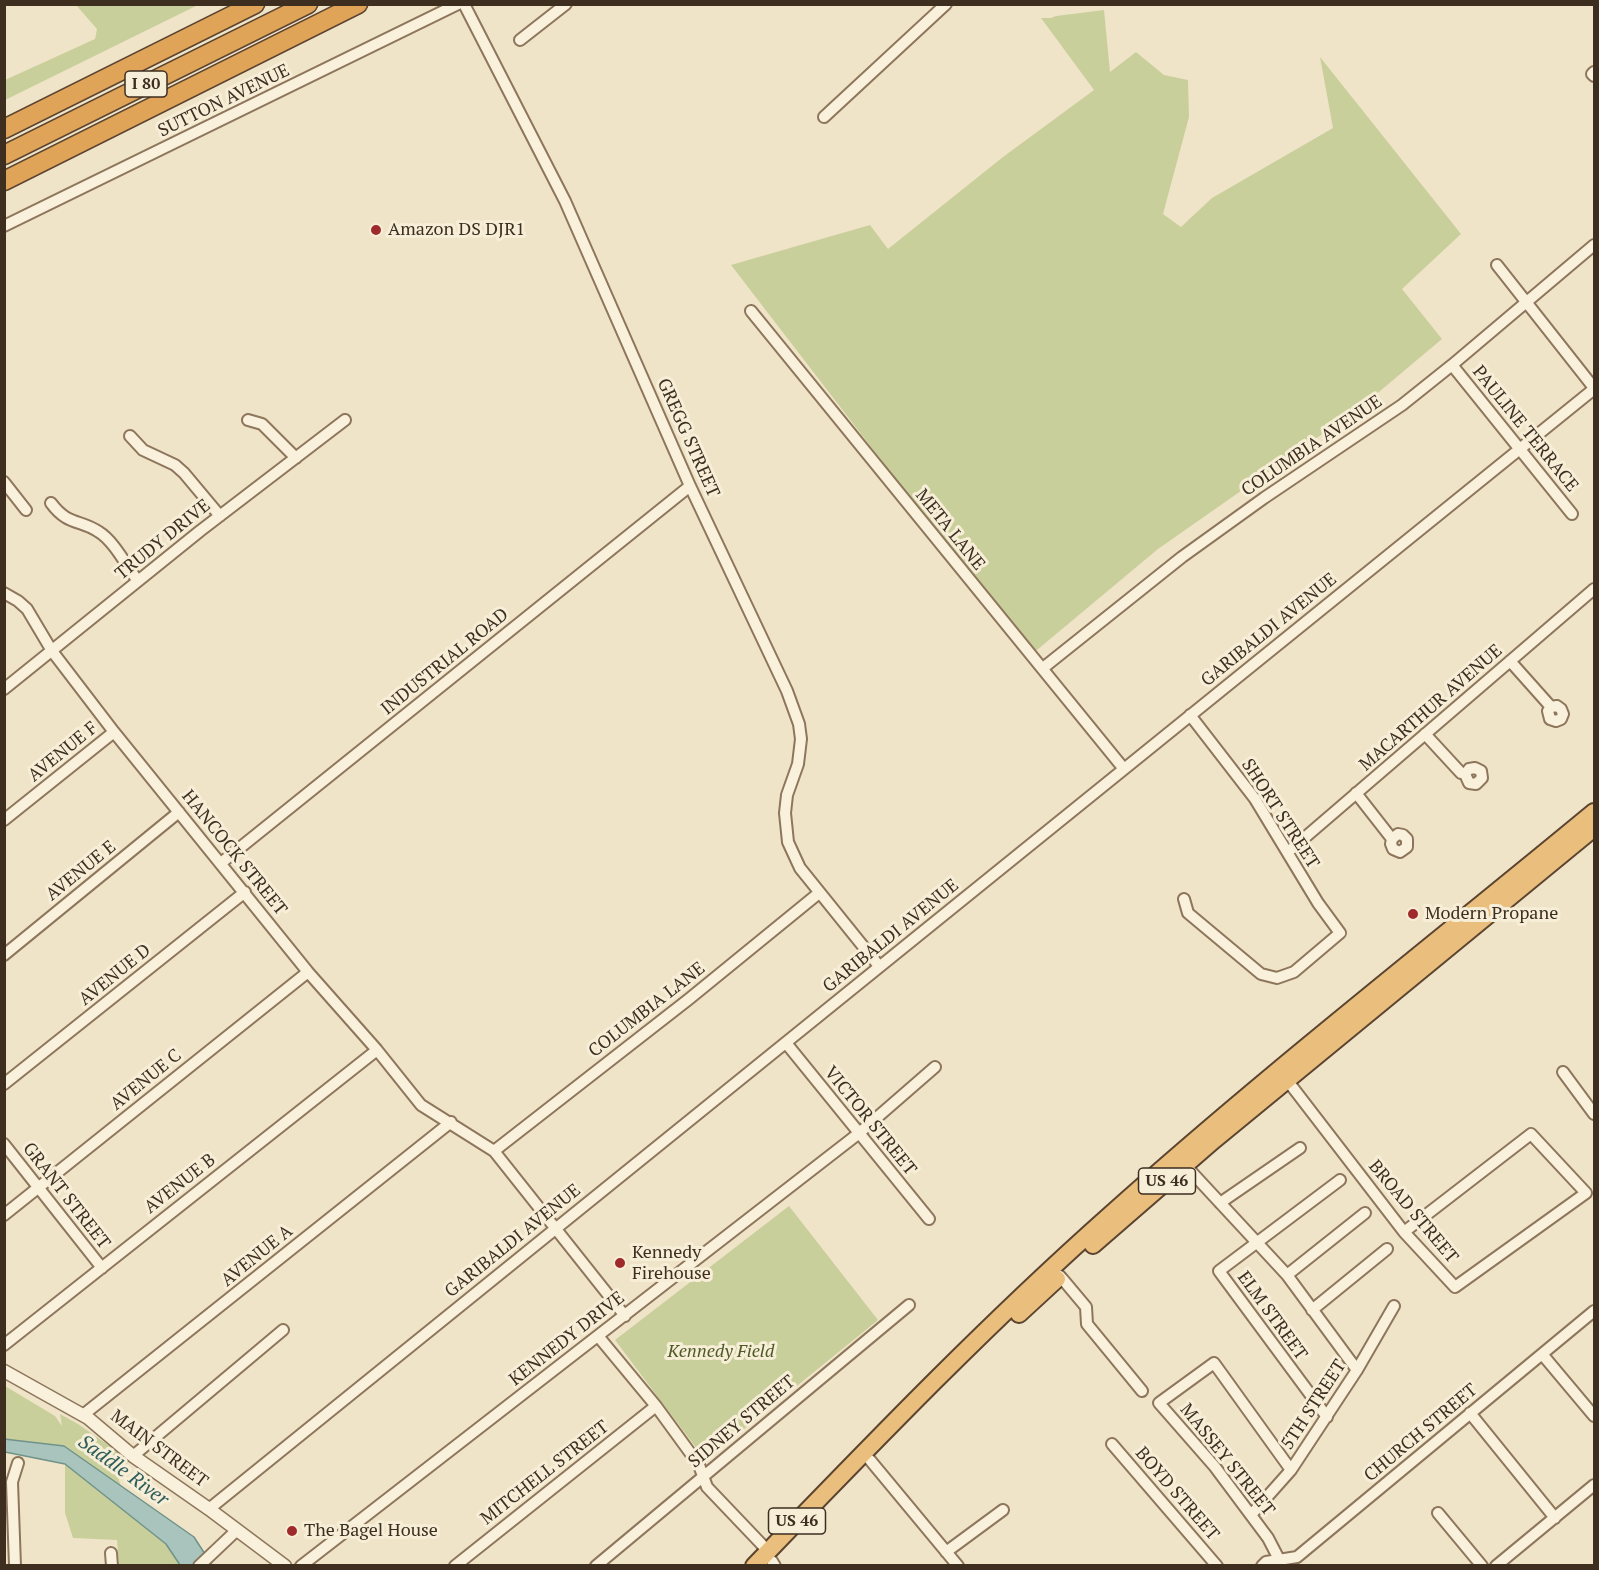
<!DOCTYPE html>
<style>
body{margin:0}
#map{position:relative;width:1599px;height:1570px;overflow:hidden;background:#f0e4c8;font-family:"PT Serif",serif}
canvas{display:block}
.frame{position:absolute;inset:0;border:6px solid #3d2e20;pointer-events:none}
</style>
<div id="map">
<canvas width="1599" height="1570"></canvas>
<div class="frame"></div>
</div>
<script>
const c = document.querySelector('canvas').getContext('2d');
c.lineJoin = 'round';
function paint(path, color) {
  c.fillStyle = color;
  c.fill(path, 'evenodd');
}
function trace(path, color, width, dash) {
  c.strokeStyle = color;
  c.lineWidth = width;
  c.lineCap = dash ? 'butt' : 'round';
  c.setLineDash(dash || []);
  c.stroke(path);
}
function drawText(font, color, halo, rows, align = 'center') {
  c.font = font + ' "PT Serif",serif';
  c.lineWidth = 6;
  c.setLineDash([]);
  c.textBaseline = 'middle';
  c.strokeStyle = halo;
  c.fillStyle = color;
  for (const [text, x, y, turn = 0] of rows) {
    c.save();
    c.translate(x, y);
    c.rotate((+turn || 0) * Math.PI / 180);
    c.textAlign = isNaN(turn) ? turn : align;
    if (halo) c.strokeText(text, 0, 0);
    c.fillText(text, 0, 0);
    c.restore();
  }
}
paint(new Path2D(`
 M76 5H198L5 100V80L95 39 97 29Z
 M1104 10 1110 72 1136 52 1164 75 1188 80 1189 117 1163 214 1181 227 1212 198 1333 128 1320 57 1461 234 1402 289 1442 339 1361 407 1158 549 1031 655 731 265 870 225 888 249 1003 157 1094 90 1041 18H1051L1056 16Z
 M789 1206 878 1320 712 1455 700 1453 615 1340Z
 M5 1386 55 1416 62 1426 60 1414 78 1424 130 1460 117 1475 121 1486 64 1446 5 1439Z
 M65 1464 166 1544 180 1565H119L117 1540 73 1538 65 1513Z`), '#c9cf9b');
const water = new Path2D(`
 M4 1439 64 1446 194 1537 212 1565H180L166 1544 65 1464 5 1452Z`);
paint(water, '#a9c4bc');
trace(water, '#6f938a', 1.5);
const minor = new Path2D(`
 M464 4 565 201 690 486 787 691 799 724 801 739 798 764 787 795 785 813 788 842 800 868 879 966
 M520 40 566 4
 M1594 72 1592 74 1594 76
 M824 117 946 4
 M4 226 458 4
 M1497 265 1594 388
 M751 311 1124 769
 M1452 365 1572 514
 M248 420 262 424 296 458
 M130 436 143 450 175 465 184 473 220 516
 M4 482 26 510
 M51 503C68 526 80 519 99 532 114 541 127 567 138 581
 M4 593 18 601 27 609 52 651 114 732 308 972 377 1050 421 1105 494 1151 625 1316
 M1510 661 1551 707 1557 706 1561 709 1563 714 1561 719 1556 721 1550 719 1548 711 1551 707
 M1043 668 1182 557 1264 498 1402 405 1452 365 1594 245
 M4 689 200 531 345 420
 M1425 734 1461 773 1465 774 1469 783 1476 784 1482 778 1481 771 1475 768 1469 769 1465 774
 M1356 793 1392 839 1391 844 1393 849 1400 852 1407 847V839L1403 835 1398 834 1392 839
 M4 820 114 732
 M1288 852 1594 589
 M221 863 690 486
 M1184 899 1188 913 1261 974 1277 978 1294 972 1340 933 1318 903 1255 799 1190 715
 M4 955 179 812
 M786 1043 929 1219
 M1563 1072 1594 1114
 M1287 1080 1404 1232 1455 1287 1586 1193 1531 1134 1404 1232
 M4 1084 245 892
 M4 1144 102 1268
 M494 1151 689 999 819 893
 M1185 1165 1287 1275 1357 1370
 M1220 1203 1300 1148
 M4 1215 308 972
 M1287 1275 1365 1213
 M1060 1276 1086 1307 1087 1324 1142 1391
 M1312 1310 1387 1249
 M598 1336 656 1406 699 1465 707 1487 768 1551
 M4 1345 377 1050
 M1542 1354 1594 1416
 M1470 1413 1555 1518
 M83 1415 451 1122
 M1327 1417 1219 1271 1340 1180
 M1112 1444 1217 1566
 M133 1456 283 1330
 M870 1460 958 1566
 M209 1509 1594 389
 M1438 1513 1482 1566
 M1251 1515 1291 1470 1357 1370 1394 1306
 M946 1552 1003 1510
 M111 1553 112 1566
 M772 1561 775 1566
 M1282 1565 1268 1538 1215 1467 1159 1403 1214 1363 1291 1470
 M15 1566 12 1482 18 1463
 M199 1566 237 1530
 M301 1566 858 1134 935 1067
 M455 1566 656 1406
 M596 1566 909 1305
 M1262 1566 1266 1562 1297 1557 1594 1311
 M1496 1566 1594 1485`);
const tertiary = new Path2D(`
 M4 1371 88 1418 133 1456 209 1509 285 1566`);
const trunk = new Path2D(`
 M1093 1245 1214 1140 1594 828
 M1019 1314 1057 1279
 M754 1566C870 1446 985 1326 1110 1215 1266 1075 1432 946 1594 812`);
const motorway = new Path2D(`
 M4 129 255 4
 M4 155 308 4
 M4 181 358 4`);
trace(minor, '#8d765c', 14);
trace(tertiary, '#8d765c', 15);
trace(trunk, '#5b4430', 20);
trace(motorway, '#5b4430', 21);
trace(minor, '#faf1dc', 10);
trace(tertiary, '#faf1dc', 12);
trace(trunk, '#eabe7c', 16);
trace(motorway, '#e0a458', 18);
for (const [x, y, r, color] of [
 [376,230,6,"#9e2a2b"],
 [1413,914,6,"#9e2a2b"],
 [620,1263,6,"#9e2a2b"],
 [292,1531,6,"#9e2a2b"]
]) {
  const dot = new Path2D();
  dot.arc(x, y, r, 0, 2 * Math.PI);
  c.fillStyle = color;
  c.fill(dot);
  trace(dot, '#f7eed8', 2);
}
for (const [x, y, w] of [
 [146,84,42],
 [1167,1181,57],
 [797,1521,57]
]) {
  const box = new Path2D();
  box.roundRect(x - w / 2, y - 13, w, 26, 4.5);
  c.fillStyle = '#f7eed8';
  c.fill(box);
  trace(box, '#3d2e20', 1.5);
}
drawText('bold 16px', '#3d2e20', null, [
 ["I 80",146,84],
 ["US 46",1167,1181],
 ["US 46",797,1521]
]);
drawText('18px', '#3d2e20', '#f7eed8', [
 ["SUTTON AVENUE",224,101,-26],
 ["PAULINE TERRACE",1525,429,51],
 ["GREGG STREET",688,438,66],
 ["COLUMBIA AVENUE",1312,446,-34],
 ["META LANE",950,530,51],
 ["TRUDY DRIVE",163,540,-39],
 ["GARIBALDI AVENUE",1269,630,-39],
 ["INDUSTRIAL ROAD",445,662,-39],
 ["MACARTHUR AVENUE",1431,708,-41],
 ["AVENUE F",63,752,-39],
 ["SHORT STREET",1280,814,57],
 ["HANCOCK STREET",234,853,51],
 ["AVENUE E",81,871,-39],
 ["GARIBALDI AVENUE",891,936,-39],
 ["AVENUE D",115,975,-39],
 ["COLUMBIA LANE",647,1010,-38],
 ["AVENUE C",146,1080,-39],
 ["VICTOR STREET",870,1121,51],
 ["AVENUE B",180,1184,-38],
 ["GRANT STREET",66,1196,52],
 ["BROAD STREET",1413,1212,50],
 ["GARIBALDI AVENUE",513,1241,-39],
 ["AVENUE A",257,1256,-39],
 ["ELM STREET",1272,1316,54],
 ["KENNEDY DRIVE",567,1339,-38],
 ["5TH STREET",1314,1405,-57],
 ["SIDNEY STREET",742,1422,-40],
 ["CHURCH STREET",1421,1433,-40],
 ["MAIN STREET",159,1449,37],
 ["MASSEY STREET",1227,1460,51],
 ["MITCHELL STREET",545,1473,-38],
 ["BOYD STREET",1177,1494,49]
]);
drawText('18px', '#3d2e20', '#f7eed8', [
 ["Amazon DS DJR1",388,230],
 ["Modern Propane",1425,914],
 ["Kennedy",632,1253],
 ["Firehouse",632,1274],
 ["The Bagel House",304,1531]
], 'left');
drawText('italic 18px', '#4d5a26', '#f7eed8', [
 ["Kennedy Field",721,1352]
]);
drawText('italic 20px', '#2f5d5a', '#f7eed8', [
 ["Saddle River",123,1471,36]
]);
</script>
